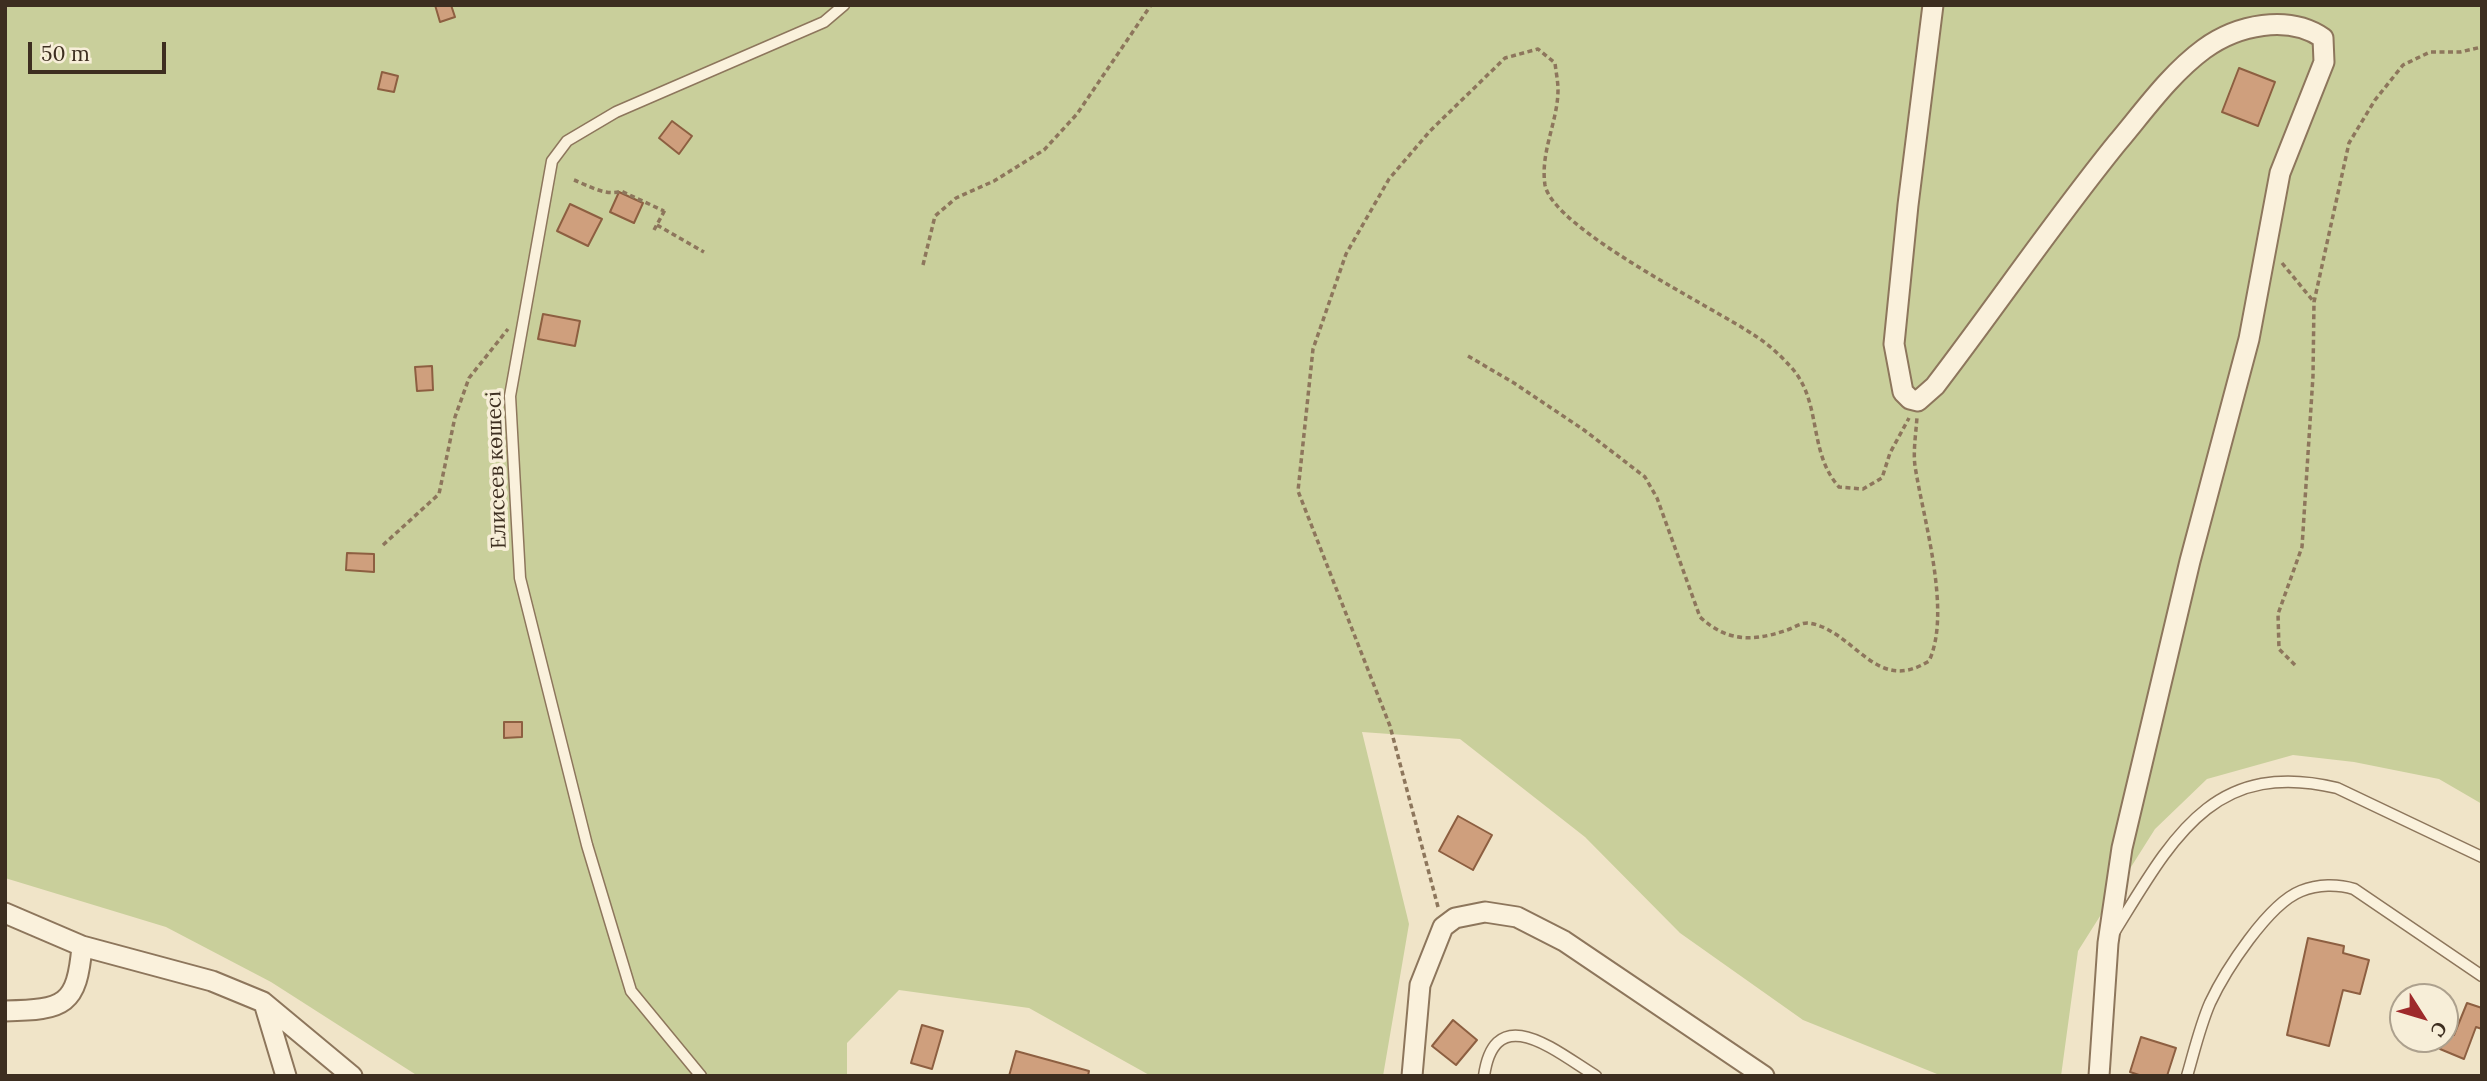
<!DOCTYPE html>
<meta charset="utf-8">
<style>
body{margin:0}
#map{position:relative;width:2487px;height:1081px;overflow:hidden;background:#f0e4c8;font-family:Lora,serif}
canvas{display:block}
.frame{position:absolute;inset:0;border:7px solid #3d2e20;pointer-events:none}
.north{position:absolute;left:2389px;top:983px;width:70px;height:70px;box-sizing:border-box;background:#f7eed8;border:2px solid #ada18e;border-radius:50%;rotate:127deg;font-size:19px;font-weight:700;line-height:28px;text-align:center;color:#3d2e20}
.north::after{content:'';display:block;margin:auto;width:24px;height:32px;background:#9e2a2b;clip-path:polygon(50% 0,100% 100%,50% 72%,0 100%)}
.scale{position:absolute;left:28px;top:42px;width:138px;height:32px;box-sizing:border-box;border:4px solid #3d2e20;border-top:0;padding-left:9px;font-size:21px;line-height:24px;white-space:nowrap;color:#3d2e20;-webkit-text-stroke:5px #f7eed8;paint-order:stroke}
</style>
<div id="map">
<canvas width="2487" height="1081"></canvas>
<div class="frame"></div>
<div class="north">С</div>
<div class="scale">50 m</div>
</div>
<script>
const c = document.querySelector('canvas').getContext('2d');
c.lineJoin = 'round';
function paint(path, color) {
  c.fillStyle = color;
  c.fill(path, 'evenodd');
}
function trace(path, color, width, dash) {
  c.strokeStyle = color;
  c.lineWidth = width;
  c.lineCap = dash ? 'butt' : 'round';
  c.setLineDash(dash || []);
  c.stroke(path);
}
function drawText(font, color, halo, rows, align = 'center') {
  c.font = font + ' Lora,serif';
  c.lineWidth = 7;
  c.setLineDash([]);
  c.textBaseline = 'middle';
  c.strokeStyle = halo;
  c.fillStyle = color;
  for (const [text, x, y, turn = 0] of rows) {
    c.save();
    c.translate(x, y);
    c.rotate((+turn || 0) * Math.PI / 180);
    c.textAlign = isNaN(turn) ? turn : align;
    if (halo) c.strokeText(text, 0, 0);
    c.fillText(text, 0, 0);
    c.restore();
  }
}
paint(new Path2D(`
 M5 5H2482V804L2439 779 2354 762 2293 755 2207 779 2155 829 2078 951 2061 1076H1942L1803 1020 1680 933 1585 837 1460 739 1362 732 1409 924 1383 1076H1151L1029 1008 899 990 847 1043V1076H418L271 982 166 927 5 878Z`), '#c9cf9b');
const building = new Path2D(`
 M435 5H451L455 17 440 22Z
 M2239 68 2275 82 2258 126 2222 112Z
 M382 72 398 76 394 92 378 89Z
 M672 121 692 136 679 154 659 138Z
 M619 192 643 203 634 223 610 212Z
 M570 204 602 219 588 246 557 231Z
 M543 314 580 321 575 346 538 339Z
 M432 366 433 390 417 391 415 367Z
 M347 553 374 554V572L346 570Z
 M504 722H522V737L504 738Z
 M1458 816 1492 835 1473 870 1439 851Z
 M2308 938 2344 946 2343 953 2369 960 2360 994 2343 990 2329 1046 2287 1035Z
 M2467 1003 2482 1008V1029L2476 1027 2464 1059 2440 1049 2447 1032 2454 1035Z
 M1453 1020 1477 1040 1456 1065 1432 1046Z
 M922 1025 943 1031 932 1069 911 1063Z
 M2141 1037 2176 1048 2167 1076H2142L2130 1072Z
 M1016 1051 1089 1071 1088 1076H1009Z`);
paint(building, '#cf9f7d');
trace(building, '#8d5f41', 2);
const lane = new Path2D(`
 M2115 931C2172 839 2213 758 2337 788L2482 857
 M701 1076 631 991 587 845 520 578 510 396 552 161 567 141 616 112 824 22 844 5
 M1484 1076C1495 998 1558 1053 1596 1076
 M2187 1076C2194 1052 2200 1026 2210 1003 2225 971 2268 904 2301 891 2318 884 2338 884 2354 889L2482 976`);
const street = new Path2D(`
 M1933 5 1908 205 1894 344 1903 392 1910 399 1918 401 1935 386C1997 305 2053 222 2117 143 2144 111 2170 74 2204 49 2237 25 2288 14 2323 38L2324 62 2280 173 2249 339 2190 561 2122 848 2108 943 2099 1076
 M5 913 82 946 212 981 263 1002 352 1076
 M264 1003 286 1076
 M5 1011C65 1010 77 1005 82 946
 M1412 1076 1420 985 1443 927 1455 918 1485 912 1517 917 1564 941 1764 1076`);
trace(lane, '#8d765c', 13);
trace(street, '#8d765c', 23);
trace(new Path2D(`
 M574 180C587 185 607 197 621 191L664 211
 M657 225 704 252
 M654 230 666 208
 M2282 263 2314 302
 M923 265 935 216 956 198 994 181 1044 150 1077 114 1151 5
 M1468 356 1514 383 1584 430 1645 477 1657 498 1700 617C1726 641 1751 642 1784 631 1792 629 1801 622 1809 623 1856 631 1875 695 1929 661 1952 612 1923 518 1915 466 1913 451 1916 433 1917 417
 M383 545 439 494 455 417 469 378 508 329
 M2295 665 2279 649 2278 614 2302 547 2313 376 2314 302 2349 143 2375 100 2403 65 2430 52H2460L2482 47
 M1438 907 1390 726 1298 491 1313 349 1346 254 1389 179 1430 131 1505 58 1538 49 1555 63C1556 72 1558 81 1558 90 1558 121 1540 152 1545 185 1553 229 1714 308 1754 335 1767 343 1780 355 1790 366 1823 401 1807 451 1839 487L1863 489 1882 478 1890 453 1909 418`), '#8d765c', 3.5, [5, 3.5]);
trace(lane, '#faf1dc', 10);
trace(street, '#faf1dc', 19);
drawText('21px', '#3d2e20', '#f7eed8', [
 ["Елисеев көшесі",497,470,-92]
]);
</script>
